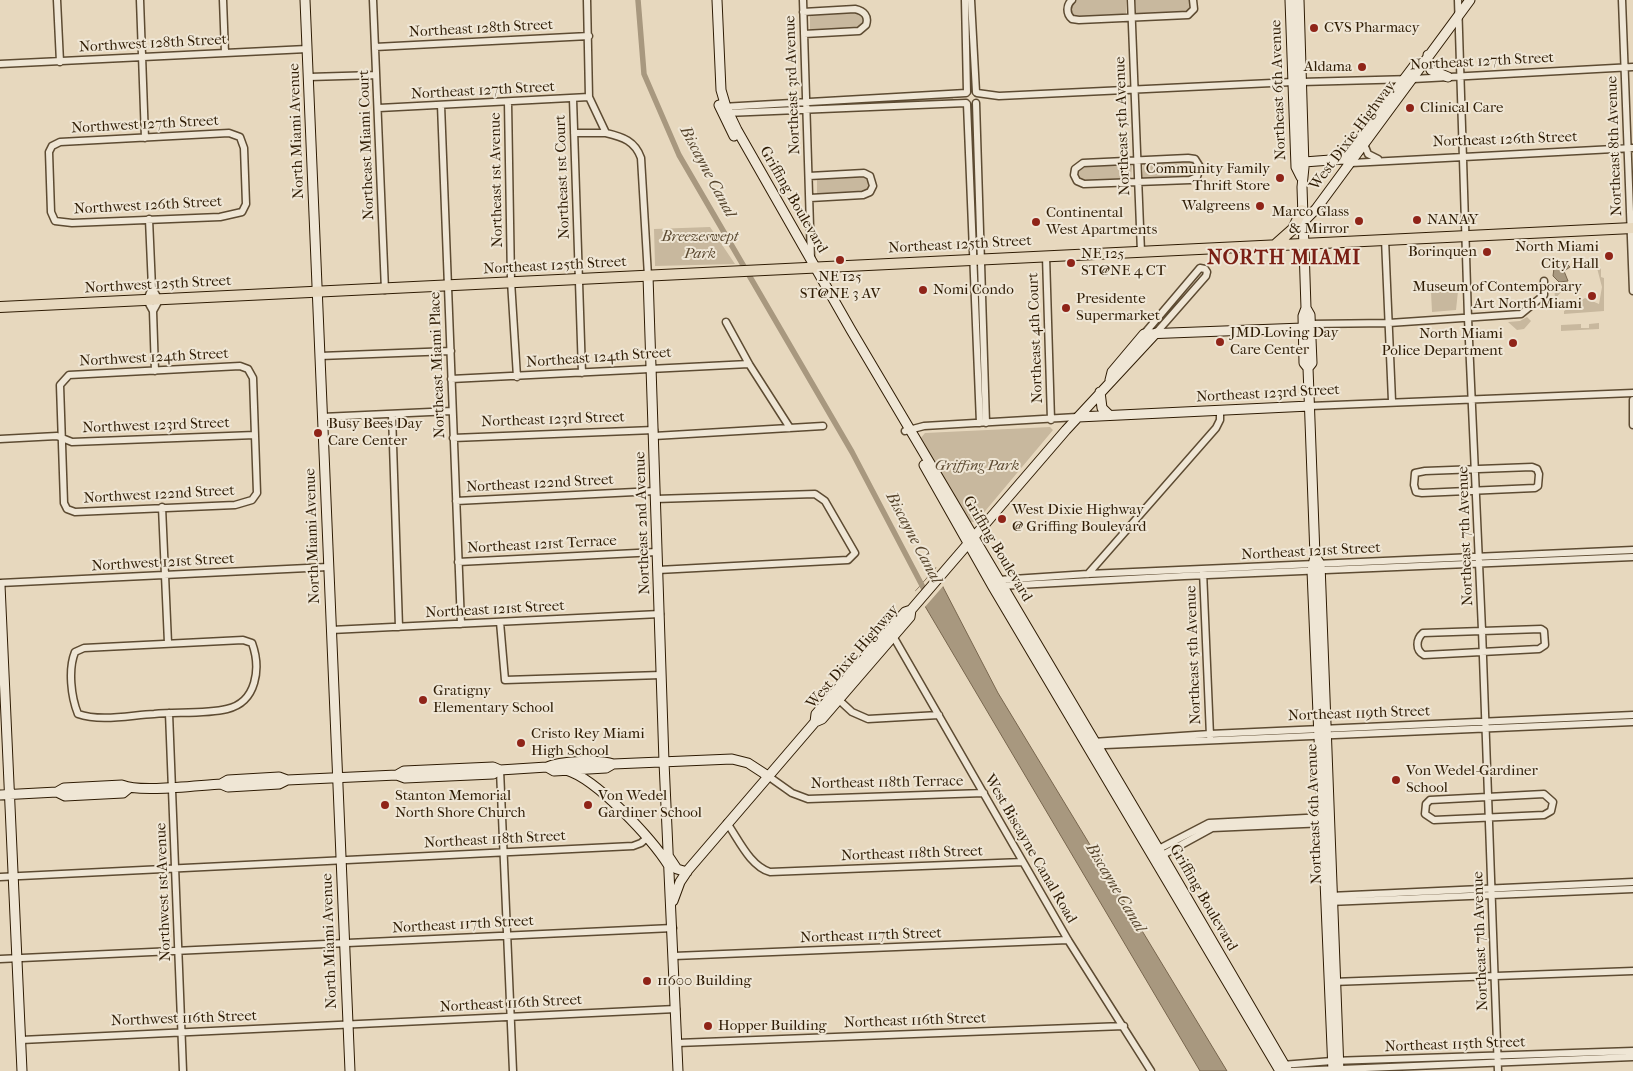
<!DOCTYPE html>
<style>
body{margin:0}
canvas{display:block;background:#e7d8be}
</style>
<canvas width="1633" height="1071"></canvas>
<script>
const c = document.querySelector('canvas').getContext('2d');
c.lineJoin = 'round';
function paint(path, color) {
  c.fillStyle = color;
  c.fill(path, 'evenodd');
}
function trace(path, color, width, dash) {
  c.strokeStyle = color;
  c.lineWidth = width;
  c.lineCap = dash ? 'butt' : 'round';
  c.setLineDash(dash || []);
  c.stroke(path);
}
function drawText(font, color, halo, rows, align = 'center') {
  c.font = font + ' "IM FELL French Canon",serif';
  c.lineWidth = 4;
  c.setLineDash([]);
  c.textBaseline = 'middle';
  c.strokeStyle = halo;
  c.fillStyle = color;
  for (const [text, x, y, turn = 0] of rows) {
    c.save();
    c.translate(x, y);
    c.rotate((+turn || 0) * Math.PI / 180);
    c.textAlign = isNaN(turn) ? turn : align;
    if (halo) c.strokeText(text, 0, 0);
    c.fillText(text, 0, 0);
    c.restore();
  }
}
paint(new Path2D(`
 M1126 0V16L1074 19 1069 10 1076 0Z
 M1135 0H1191L1192 7 1186 13 1136 15Z
 M853 11 863 14 865 23 857 30H810V15Z
 M953 97V100L815 105 817 103Z
 M1189 160 1196 163 1197 173 1192 177 1144 179 1142 176 1144 162Z
 M1128 163 1132 166 1131 179 1087 183 1077 178V170L1085 165Z
 M862 175 869 177 871 185 866 192 817 194V178Z
 M710 227 735 264 655 266 654 229Z
 M1597 268H1601V277L1604 278V311L1564 314V311L1585 298 1599 304 1602 287Z
 M1554 282 1561 285 1568 284 1555 299Z
 M1441 290 1458 291 1456 310 1432 312 1431 292H1440Z
 M1527 317 1531 321 1524 329 1517 330 1508 322 1520 321Z
 M1599 323V329L1561 331V325L1581 324V328H1589V324Z
 M1050 427 1053 430 976 522H970L919 440 925 433Z`), '#c8b89e');
const water = new Path2D(`
 M1559 263H1566L1570 267 1564 271 1568 281 1559 282 1553 276 1554 268Z
 M936 568 943 587 998 693 1227 1071H1200L916 591Z`);
paint(water, '#a8987f');
trace(water, '#78664e', 1);
paint(new Path2D(`
 M938 566 945 584 924 608 914 593Z`), '#e7d8be');
trace(new Path2D(`
 M638 0 644 74 679 155 852 452 925 591`), '#a8987f', 5.5);
const street = new Path2D(`
 M57 0 60 62
 M140 0 145 138
 M223 0 225 53
 M373 0 385 290
 M587 0 589 97 606 133C623 137 635 141 641 158L648 276
 M803 0 811 259
 M965 0 967 92
 M971 0 976 92
 M1072 0C1066 5 1066 14 1072 19L1079 20 1188 15 1194 9 1193 0
 M1131 0 1141 252
 M1458 0 1468 318 1482 630 1498 1071
 M1622 0 1633 291
 M803 12 855 9C864 11 869 16 866 25L859 31 804 34
 M375 47 589 36
 M0 64 307 49
 M309 77 376 75
 M1301 82 1413 79 1633 67
 M977 93 999 96 1293 82
 M573 99 582 373
 M508 102 511 281 517 377
 M976 103 986 423
 M967 104 980 423
 M441 105 461 624
 M722 107 966 93
 M379 108 589 97
 M726 113 966 103
 M229 133 240 137 244 148 246 204 242 212 220 217 72 223 55 221 51 212 49 152 52 146 60 142Z
 M574 133H606
 M1364 144 1368 154 1378 159
 M1188 158 1195 159 1200 167 1197 177 1190 180 1084 184 1077 181 1074 175 1075 169 1083 163Z
 M1351 163 1633 148
 M809 176 864 173 870 176 873 186 870 192 863 195 810 198
 M149 219 152 288 147 300 153 311 155 371
 M1385 239 1392 401
 M1046 256 1051 420
 M152 288 159 300 153 311
 M726 322 749 364 790 428
 M1310 324 1389 323 1521 314 1544 295V281
 M1144 334 1200 268 1205 269 1207 272 1206 276 1156 333
 M320 356 451 351
 M240 366 248 369 253 378 257 493 252 500 235 505 75 512 67 509 64 503 60 385 69 375Z
 M451 379 749 364
 M1633 400V425
 M1310 406 1633 393
 M392 414 399 627
 M322 417 452 411
 M905 431 924 426 1077 417
 M654 436 823 426
 M453 438 654 430
 M0 439 57 436 72 442 255 435
 M1532 467 1537 469 1539 474 1538 486 1535 488 1422 493 1416 492 1414 485 1415 473 1425 471Z
 M655 499 815 494 825 501 855 553 848 560 658 570
 M456 501 655 491
 M162 507 168 643
 M458 562 657 552
 M1203 571 1210 736
 M1088 574 1216 428 1220 420V410
 M998 580 1088 574 1633 550
 M0 583 328 567
 M1000 586 1184 576 1633 557
 M500 622 505 680 661 675
 M1541 629 1544 631 1545 645 1539 649 1424 655C1415 650 1416 639 1423 633Z
 M331 630 660 614
 M893 636 1068 940 1151 1071
 M243 640 252 643C261 668 257 702 227 709 206 714 177 712 154 714 131 715 101 722 78 714 71 697 68 669 75 652L84 648Z
 M839 700 852 712 868 719 939 715
 M169 713 183 1071
 M1093 742 1210 734 1633 715
 M1096 748 1105 745 1633 722
 M500 770 513 1071
 M768 776 792 793 808 799 984 793
 M1544 794 1553 802 1551 811 1544 815 1434 820 1425 814 1426 804 1430 800Z
 M727 823C739 840 750 866 770 872L1023 862
 M1155 851 1209 823 1325 817
 M1159 857 1212 828 1326 823
 M0 877 633 846 641 843 648 837
 M1330 896 1633 882
 M1329 902 1633 889
 M674 956 1068 940
 M0 959 673 928
 M1332 982 1633 971
 M21 1040 676 1009
 M677 1043 1124 1026
 M1282 1065 1332 1061 1633 1051
 M1292 1071 1633 1057`);
const secondary = new Path2D(`
 M305 0 350 1071
 M717 0 721 90 726 107 737 130 851 330 1162 855 1288 1071
 M1290 0 1296 167 1301 177
 M1299 0 1304 167 1302 187 1306 308 1303 316 1304 363 1308 368 1309 394 1315 556 1312 571 1333 1071
 M1428 55V63L1431 70 1448 77
 M719 105 734 136
 M1304 162 1344 159 1414 66 1421 65
 M1303 222 1316 209 1470 0
 M648 276 664 762 678 1071
 M1306 308 1310 315 1312 363 1308 368
 M1110 380 1112 372 1144 334 1303 328
 M1100 392 1102 408 1109 415
 M1078 417 1310 406
 M924 465 993 587 1280 1071
 M1315 556 1320 564 1339 1071
 M0 585 22 1071
 M815 722 816 714 905 612 911 610 1066 430 1156 333
 M547 767 554 771 606 768 613 764
 M566 770C597 779 652 839 669 866
 M397 775 404 771 493 767 500 770 547 767C560 761 600 759 613 764L732 759 748 763 768 776
 M221 784 228 787 279 784 287 780
 M57 792 64 788 122 785C139 793 200 785 221 784L228 780 279 777 287 780 397 775 405 778 493 774 500 770
 M0 795 57 792 65 796 123 793 129 788
 M669 857 677 869 687 872
 M673 901 680 882 688 870 815 722 822 719 910 617 911 610`);
const primary = new Path2D(`
 M1275 245 1293 229 1302 210
 M0 307 1633 228`);
trace(street, '#5d4b32', 9);
trace(secondary, '#2f1c04', 11);
trace(primary, '#2f1c04', 12);
trace(street, '#efe6d5', 6);
trace(secondary, '#efe6d5', 9);
trace(primary, '#e7d8be', 10);
for (const [x, y, r, color] of [
 [1314,28,5,"#8f2418"],
 [1362,67,5,"#8f2418"],
 [1410,108,5,"#8f2418"],
 [1280,178,5,"#8f2418"],
 [1260,206,5,"#8f2418"],
 [1417,220,5,"#8f2418"],
 [1359,221,5,"#8f2418"],
 [1036,222,5,"#8f2418"],
 [1487,252,5,"#8f2418"],
 [1609,256,5,"#8f2418"],
 [840,260,5,"#8f2418"],
 [1071,263,5,"#8f2418"],
 [923,290,5,"#8f2418"],
 [1592,296,5,"#8f2418"],
 [1066,308,5,"#8f2418"],
 [1220,342,5,"#8f2418"],
 [1513,343,5,"#8f2418"],
 [318,433,5,"#8f2418"],
 [1002,519,5,"#8f2418"],
 [423,700,5,"#8f2418"],
 [521,743,5,"#8f2418"],
 [1396,780,5,"#8f2418"],
 [385,805,5,"#8f2418"],
 [588,805,5,"#8f2418"],
 [647,981,5,"#8f2418"],
 [708,1026,5,"#8f2418"]
]) {
  const dot = new Path2D();
  dot.arc(x, y, r, 0, 2 * Math.PI);
  c.fillStyle = color;
  c.fill(dot);
  trace(dot, '#efe6d5', 2);
}
drawText('15px', '#2f1c04', '#efe6d5', [
 ["CVS Pharmacy",1324,28],
 ["Aldama",1352,67,"right"],
 ["Clinical Care",1420,108],
 ["Community Family",1270,169,"right"],
 ["Thrift Store",1270,186,"right"],
 ["Walgreens",1250,206,"right"],
 ["Marco Glass",1349,212,"right"],
 ["& Mirror",1349,229,"right"],
 ["Continental",1046,213],
 ["West Apartments",1046,230],
 ["NANAY",1427,220],
 ["North Miami",1599,247,"right"],
 ["City Hall",1599,264,"right"],
 ["Borinquen",1477,252,"right"],
 ["NE 125",1081,254],
 ["ST@NE 4 CT",1081,271],
 ["NE 125",840,277,"center"],
 ["ST@NE 3 AV",840,294,"center"],
 ["Museum of Contemporary",1582,287,"right"],
 ["Art North Miami",1582,304,"right"],
 ["Nomi Condo",933,290],
 ["Presidente",1076,299],
 ["Supermarket",1076,316],
 ["JMD Loving Day",1230,333],
 ["Care Center",1230,350],
 ["North Miami",1503,334,"right"],
 ["Police Department",1503,351,"right"],
 ["Busy Bees Day",328,424],
 ["Care Center",328,441],
 ["West Dixie Highway",1012,510],
 ["@ Griffing Boulevard",1012,527],
 ["Gratigny",433,691],
 ["Elementary School",433,708],
 ["Cristo Rey Miami",531,734],
 ["High School",531,751],
 ["Von Wedel-Gardiner",1406,771],
 ["School",1406,788],
 ["Stanton Memorial",395,796],
 ["North Shore Church",395,813],
 ["Von Wedel",598,796],
 ["Gardiner School",598,813],
 ["11600 Building",657,981],
 ["Hopper Building",718,1026]
], 'left');
drawText('15px', '#2f1c04', '#efe6d5', [
 ["Northeast 128th Street",481,29,-3],
 ["Northwest 128th Street",153,44,-3],
 ["Northeast 127th Street",1482,62,-3],
 ["Northeast 3rd Avenue",793,85,-92],
 ["Northeast 6th Avenue",1279,90,-92],
 ["Northeast 127th Street",483,91,-3],
 ["Northwest 127th Street",145,125,-3],
 ["Northeast 5th Avenue",1123,126,-92],
 ["North Miami Avenue",297,131,-92],
 ["West Dixie Highway",1353,136,-53],
 ["Northeast 126th Street",1505,140,-2],
 ["Northeast Miami Court",367,145,-92],
 ["Northeast 8th Avenue",1615,146,-92],
 ["Northeast 1st Court",563,177,-92],
 ["Northeast 1st Avenue",497,180,-91],
 ["Griffing Boulevard",793,200,60],
 ["Northwest 126th Street",148,206,-3],
 ["Northeast 125th Street",960,245,-3],
 ["Northeast 125th Street",555,266,-3],
 ["Northwest 125th Street",158,285,-3],
 ["Northeast 4th Court",1036,338,-92],
 ["Northwest 124th Street",154,358,-3],
 ["Northeast 124th Street",599,358,-4],
 ["Northeast Miami Place",438,365,-92],
 ["Northeast 123rd Street",1268,394,-3],
 ["Northeast 123rd Street",553,420,-2],
 ["Northwest 123rd Street",156,426,-2],
 ["Northeast 122nd Street",540,484,-3],
 ["Northwest 122nd Street",159,495,-3],
 ["Northeast 2nd Avenue",643,523,-92],
 ["North Miami Avenue",313,536,-92],
 ["Northeast 7th Avenue",1466,536,-92],
 ["Northeast 121st Terrace",542,545,-3],
 ["Griffing Boulevard",997,549,59],
 ["Northeast 121st Street",1311,552,-3],
 ["Northwest 121st Street",163,563,-3],
 ["Northeast 121st Street",495,610,-3],
 ["Northeast 5th Avenue",1194,655,-92],
 ["West Dixie Highway",853,657,-49],
 ["Northeast 119th Street",1359,714,-2],
 ["Northeast 118th Terrace",887,783,-1],
 ["Northeast 6th Avenue",1315,814,-92],
 ["Northeast 118th Street",495,840,-3],
 ["West Biscayne Canal Road",1030,849,60],
 ["Northeast 118th Street",912,854,-2],
 ["Northwest 1st Avenue",164,892,-92],
 ["Griffing Boulevard",1203,898,60],
 ["Northeast 117th Street",463,925,-3],
 ["Northeast 117th Street",871,936,-2],
 ["North Miami Avenue",330,941,-92],
 ["Northeast 7th Avenue",1481,941,-92],
 ["Northeast 116th Street",511,1004,-3],
 ["Northwest 116th Street",184,1019,-2],
 ["Northeast 116th Street",915,1021,-2],
 ["Northeast 115th Street",1455,1045,-2]
]);
drawText('italic 15px', '#5d4b32', '#efe6d5', [
 ["Breezeswept",700,237],
 ["Park",700,254],
 ["Griffing Park",977,466]
]);
drawText('italic 16px', '#59472f', '#efe6d5', [
 ["Biscayne Canal",707,172,62],
 ["Biscayne Canal",913,538,62],
 ["Biscayne Canal",1115,888,59]
]);
c.letterSpacing = '1px';
drawText('bold 20px', '#7a1f14', '#efe6d5', [
 ["NORTH MIAMI",1284,259]
]);
c.letterSpacing = '0px';
</script>
